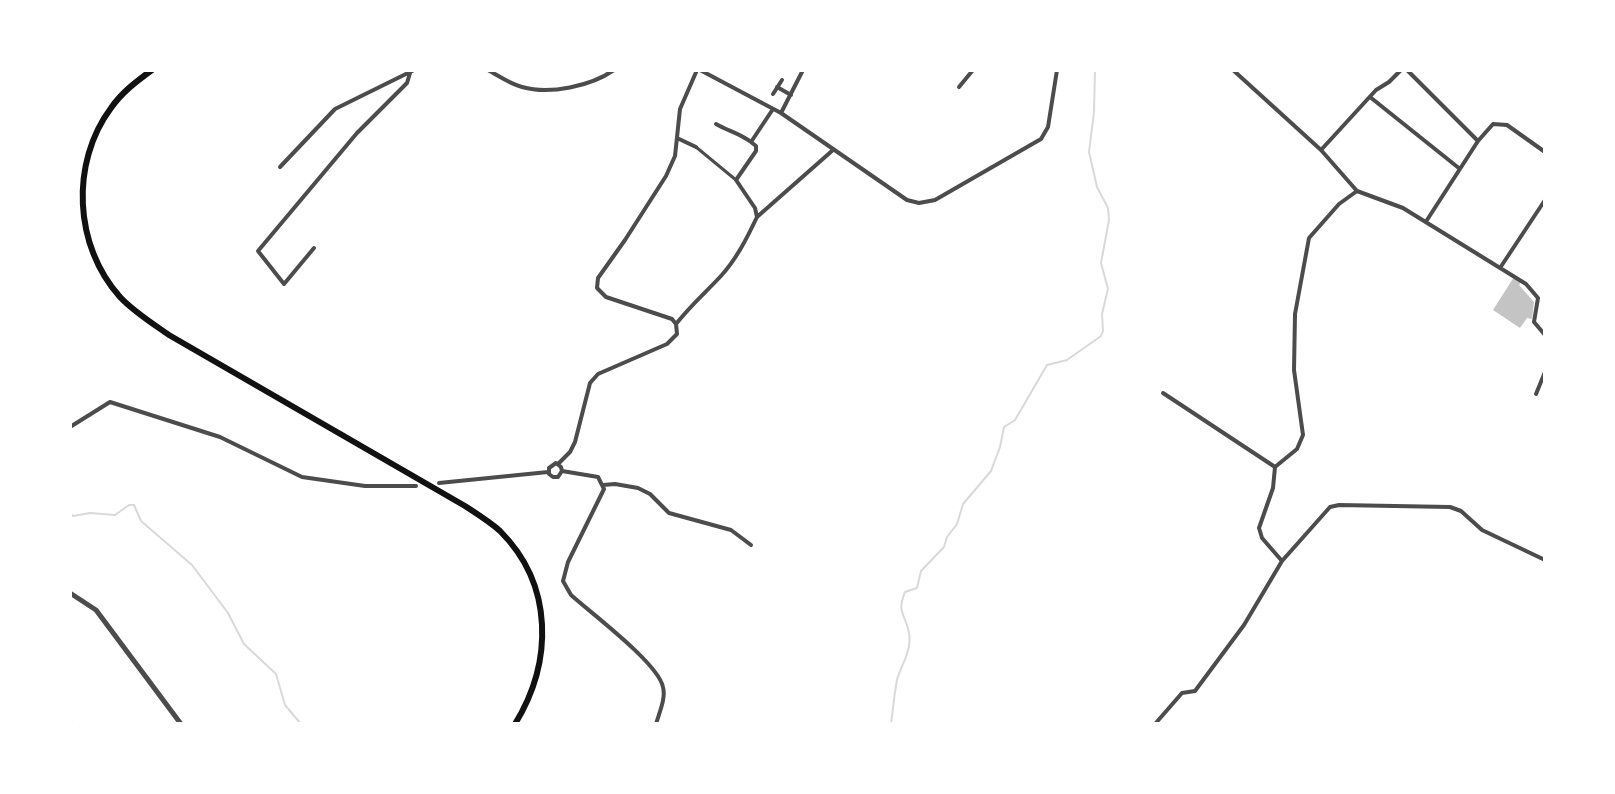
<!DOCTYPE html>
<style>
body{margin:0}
#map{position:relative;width:1615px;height:794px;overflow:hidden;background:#fff;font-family:Barlow,sans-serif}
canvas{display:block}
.frame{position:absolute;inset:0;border:72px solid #fff;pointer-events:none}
</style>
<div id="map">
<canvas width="1615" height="794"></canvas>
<div class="frame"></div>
</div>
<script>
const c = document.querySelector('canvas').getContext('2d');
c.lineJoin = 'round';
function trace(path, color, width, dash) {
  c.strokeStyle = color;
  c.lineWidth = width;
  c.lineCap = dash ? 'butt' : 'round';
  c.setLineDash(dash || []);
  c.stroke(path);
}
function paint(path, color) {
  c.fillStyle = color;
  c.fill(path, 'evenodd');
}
trace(new Path2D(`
 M70 513 73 516 90 513 115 515 129 505H134L141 521 192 565 228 613 244 644 276 674 285 705 301 724
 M70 720 73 724
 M891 724C893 710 894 695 897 680 901 665 912 651 909 633 906 614 896 614 905 592L917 588 921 571 944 547 947 537 957 524 963 504 991 471 1000 447 1004 427 1015 420 1047 365 1067 360 1101 336 1103 331 1102 314 1108 289 1101 263 1109 220 1108 208 1097 187 1089 152 1094 112 1095 70`), '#d9d9d9', 2);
paint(new Path2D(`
 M1514 277 1521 282 1519 285 1534 302 1532 319 1527 318 1520 328 1493 310Z`), '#c4c4c4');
trace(new Path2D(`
 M696 147 736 180`), '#4c4c4c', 3);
trace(new Path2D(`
 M488 70C499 76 510 84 522 87 550 95 591 86 614 70
 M700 70 781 113 907 200 919 203 935 200 1041 139 1048 127 1057 70
 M1233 70 1321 150 1357 191 1403 208 1526 284 1538 298 1534 322 1545 335
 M1407 70 1478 141
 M777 87 791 95
 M959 87 973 70
 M773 94 782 80
 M1370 97 1460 169
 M781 113 803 70
 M716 124C728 131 739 133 751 142
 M677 138 696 147
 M1321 150 1376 90 1389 82 1401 70
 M280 167 335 109 414 70
 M757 217 833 150
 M1427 220 1478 141 1493 124 1507 125 1545 152
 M314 248 284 284 258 251 357 133 407 83 410 73
 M1500 268 1545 200
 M676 324C690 306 705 293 720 277 736 260 747 238 757 217L755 208 736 180 756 151V146L751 142 773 109
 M1163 393 1275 467
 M1536 394 1545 372
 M70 427 110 402 220 437 302 477 365 486H416
 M558 464 570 452 575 442 590 383 598 374 667 344 677 334 676 324 672 319 606 297 597 288 598 278 625 240 666 176 675 156 680 109 697 70
 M562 471 558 477H553L549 474V468L556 463 561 467 562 471 598 477 604 489 568 562 563 581 571 595C591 613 658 663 663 687 666 699 659 713 656 724
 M439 483 548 472
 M603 485 615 484 638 488 650 494 669 513 731 530 751 545
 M1282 561 1262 538 1259 528 1273 488 1275 467 1297 449 1303 435 1294 370 1295 314 1309 238 1339 204 1357 191
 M1155 724 1182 693 1195 691 1244 625 1282 561 1330 507 1339 505 1450 507 1461 511 1482 530 1545 560`), '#4c4c4c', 4);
trace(new Path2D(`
 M70 593 96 610 181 724`), '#4c4c4c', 5);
trace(new Path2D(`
 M152 70C137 81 122 92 111 108 70 163 74 246 120 297 134 312 152 323 169 335L465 506C477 514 490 522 500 531 554 585 553 662 515 724`), '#111', 6);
</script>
